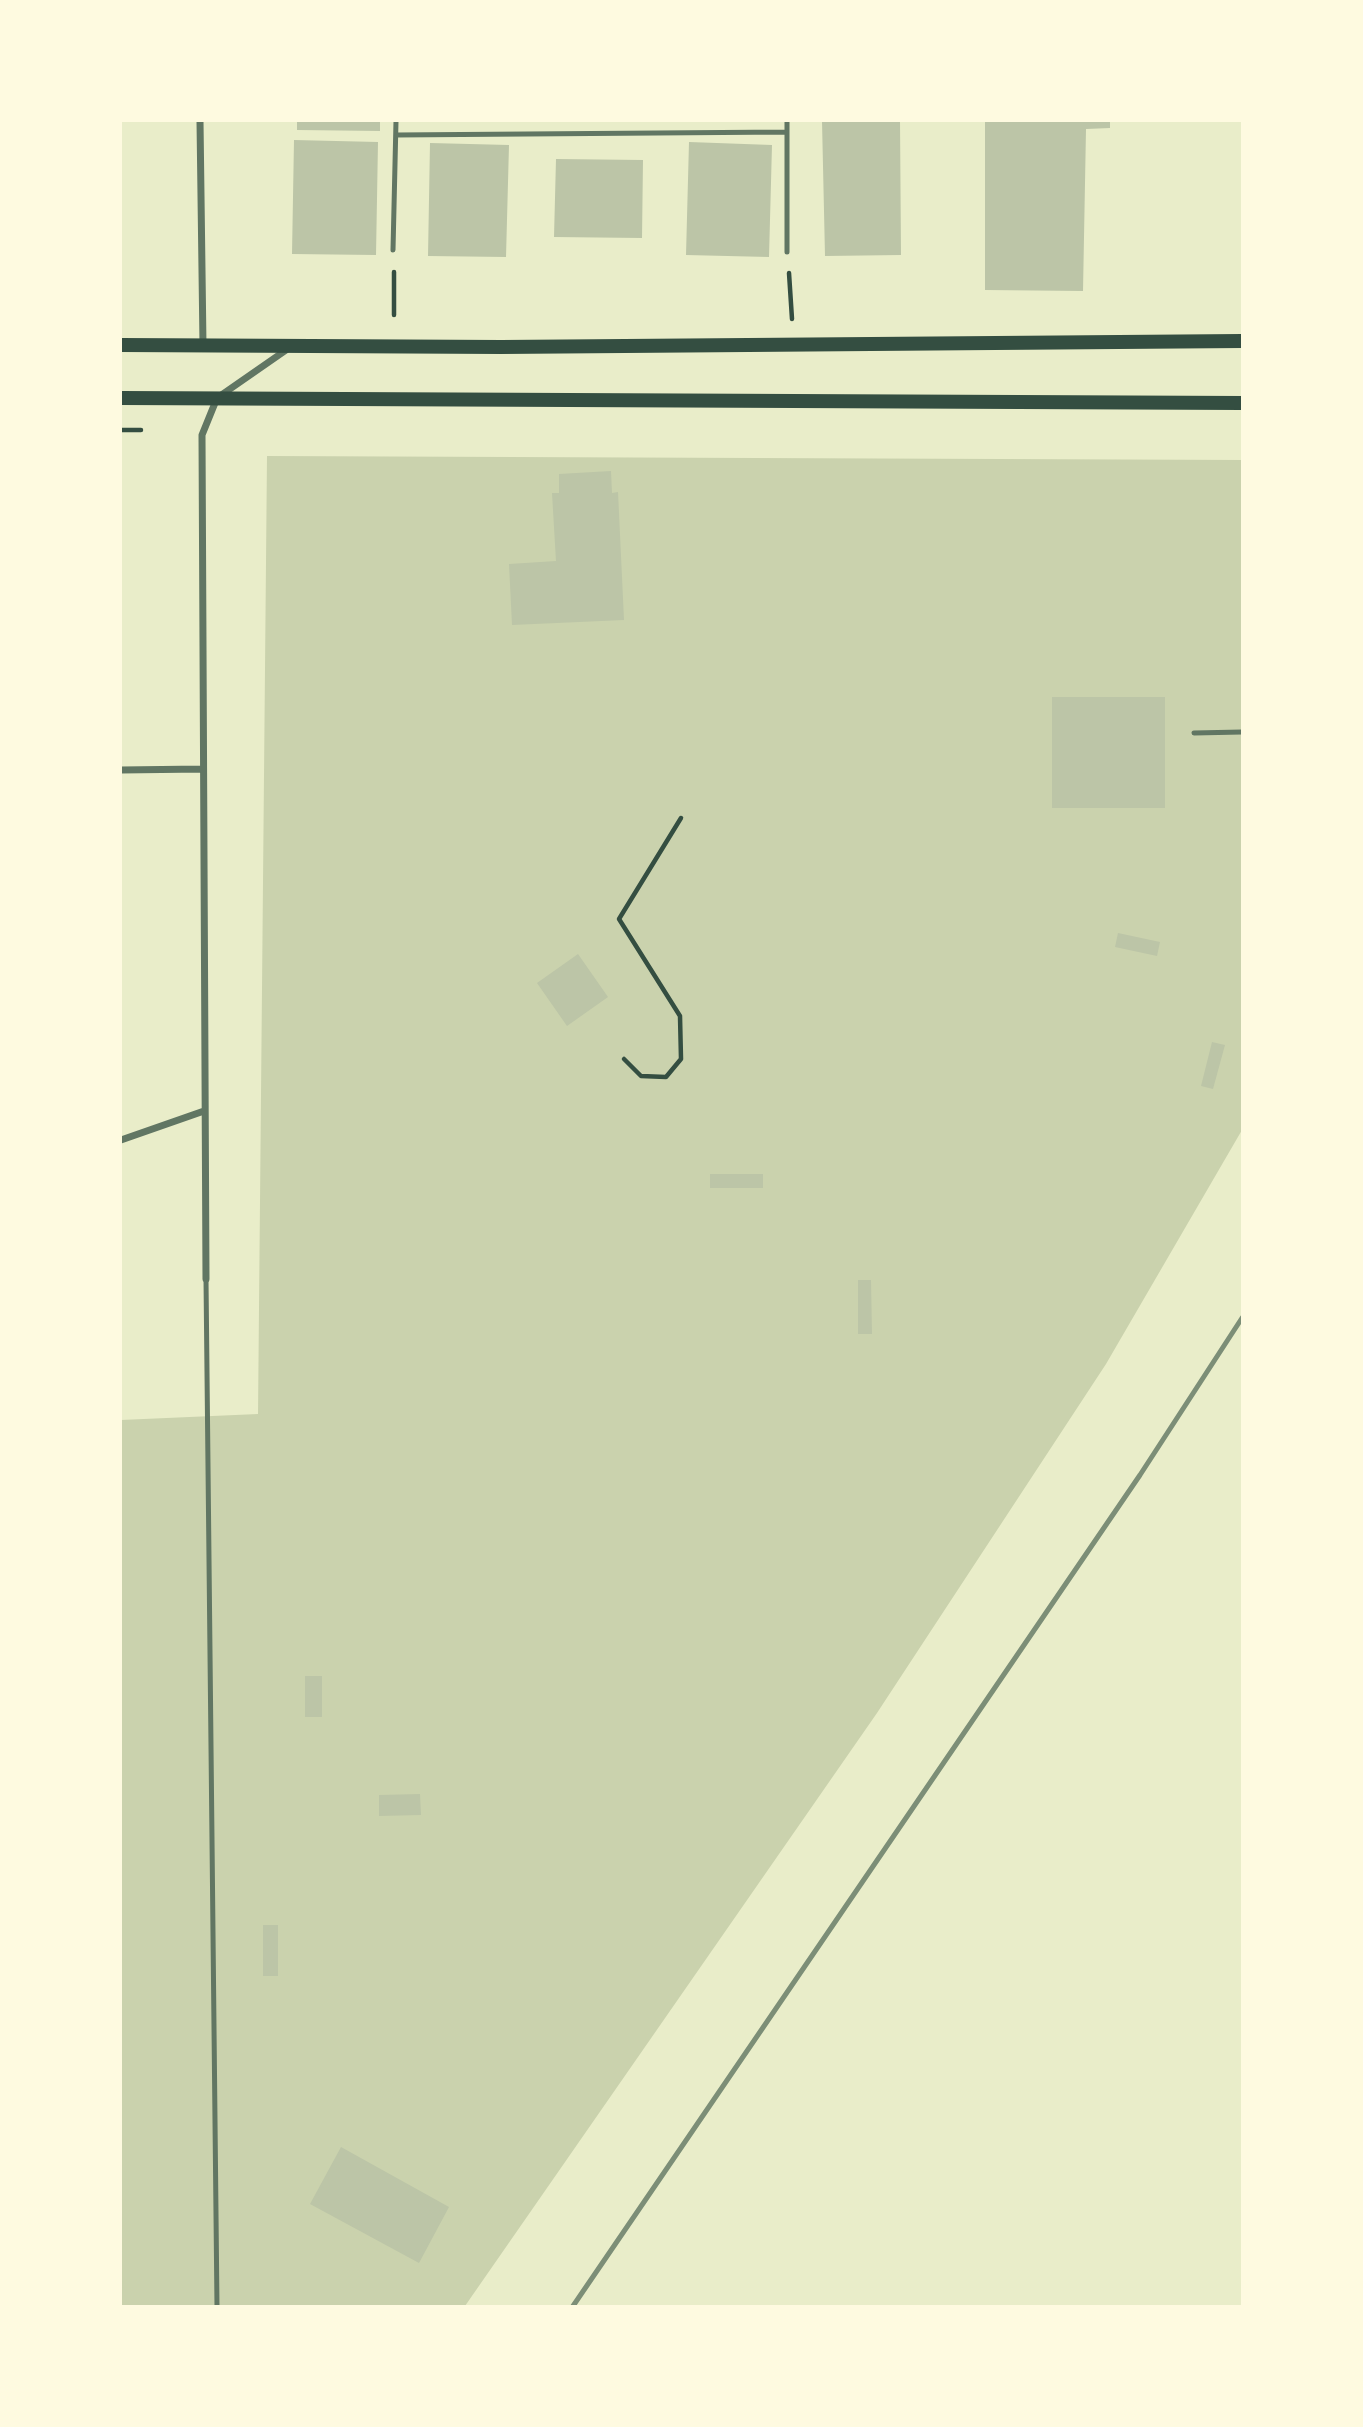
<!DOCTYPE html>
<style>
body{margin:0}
#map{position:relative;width:1363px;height:2427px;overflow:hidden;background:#e9edc9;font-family:"IBM Plex Sans",sans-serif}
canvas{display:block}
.frame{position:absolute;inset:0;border:122px solid #fefae0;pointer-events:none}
</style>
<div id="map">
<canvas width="1363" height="2427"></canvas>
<div class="frame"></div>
</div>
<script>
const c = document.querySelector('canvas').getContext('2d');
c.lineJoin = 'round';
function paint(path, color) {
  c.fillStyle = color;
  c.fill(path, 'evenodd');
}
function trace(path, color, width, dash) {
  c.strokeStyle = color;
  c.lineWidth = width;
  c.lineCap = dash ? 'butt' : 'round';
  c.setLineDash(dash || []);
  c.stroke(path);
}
paint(new Path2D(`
 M267 456 1242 460V1130L1106 1364 877 1713 465 2306H121V1420L258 1414Z`), '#cad2ad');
paint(new Path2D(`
 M297 121H380V131L297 130Z
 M822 121H900L901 255 825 256Z
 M985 121H1110V128L1086 129 1083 291 985 290Z
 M294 140 378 142 376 255 292 254Z
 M689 142 772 145 769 257 686 255Z
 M430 143 509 145 506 257 428 256Z
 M556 159 643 160 642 238 554 237Z
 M611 471 612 493 618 492 624 620 512 625 509 564 556 561 552 493H559V474Z
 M1052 697H1165V808H1052Z
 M1118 933 1160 942 1157 956 1115 947Z
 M578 954 608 997 567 1026 537 983Z
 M1212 1042 1225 1045 1213 1089 1201 1086Z
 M710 1174H763V1188H710Z
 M858 1280H871L872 1334H858Z
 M305 1676H322V1717H305Z
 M420 1794 421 1815 379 1816V1795Z
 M263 1925H278V1976H263Z
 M341 2147 449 2207 419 2263 310 2204Z`), '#bcc5a7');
trace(new Path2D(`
 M394 272V315
 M789 273 792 319
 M121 430H141
 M624 1059 641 1076 666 1077 681 1059 680 1016 619 919 681 818`), '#344e41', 4.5);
trace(new Path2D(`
 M787 121V252
 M396 135 787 132
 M393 250 396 121
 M1194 733 1242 732
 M206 1279 217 2306`), '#617663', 5);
trace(new Path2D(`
 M200 121 203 345
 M121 770 202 769
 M121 1140 204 1111
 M206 1279 202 435 217 398 289 348`), '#617663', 7);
trace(new Path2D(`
 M121 345 501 347 1242 341
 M121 398 1242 403`), '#344e41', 14);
trace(new Path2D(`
 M573 2306 1140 1475 1242 1318`), '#7c8e77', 5);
</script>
